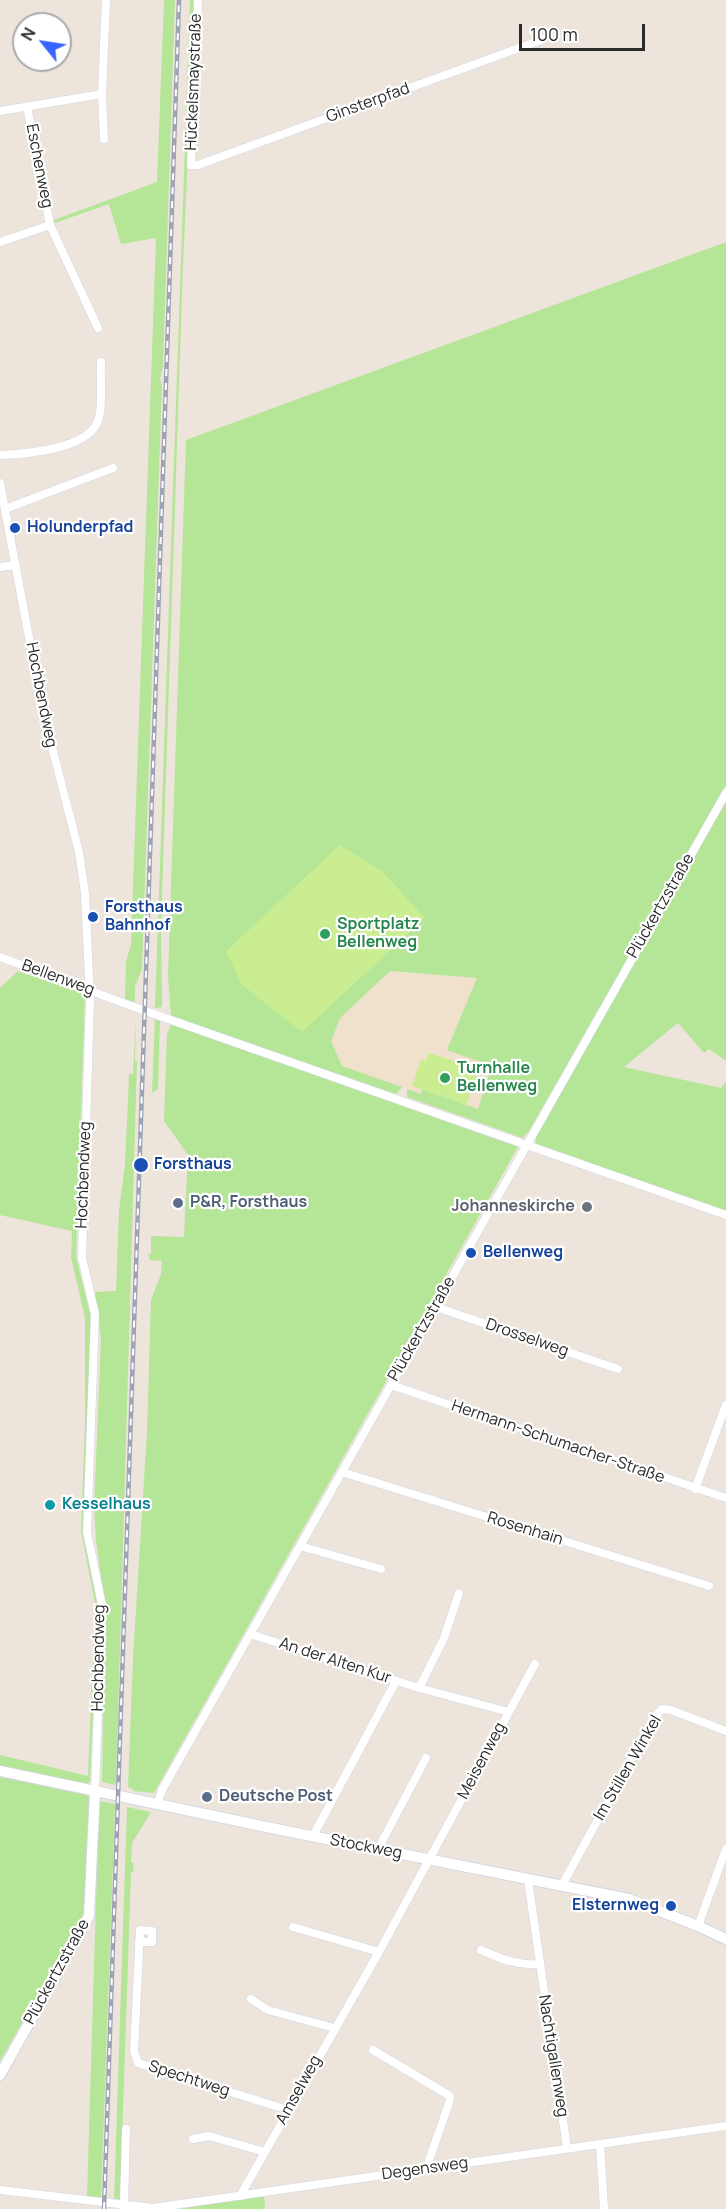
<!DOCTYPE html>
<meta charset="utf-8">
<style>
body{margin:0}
#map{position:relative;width:726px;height:2209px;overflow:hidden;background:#ede5dc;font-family:Manrope,sans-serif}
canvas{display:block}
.north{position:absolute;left:12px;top:12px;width:60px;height:60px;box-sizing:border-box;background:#fff;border:2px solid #aaa;border-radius:50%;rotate:300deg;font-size:16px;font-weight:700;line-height:24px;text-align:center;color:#2a2a2a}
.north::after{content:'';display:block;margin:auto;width:21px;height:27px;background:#3765ff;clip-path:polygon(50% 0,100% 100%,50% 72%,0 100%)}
.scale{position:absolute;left:519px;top:24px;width:126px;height:27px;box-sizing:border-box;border:3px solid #2a2a2a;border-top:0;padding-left:8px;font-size:18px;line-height:21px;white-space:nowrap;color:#2a2a2a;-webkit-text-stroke:4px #fff;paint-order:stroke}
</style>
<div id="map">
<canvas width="726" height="2209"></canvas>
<div class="north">N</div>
<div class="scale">100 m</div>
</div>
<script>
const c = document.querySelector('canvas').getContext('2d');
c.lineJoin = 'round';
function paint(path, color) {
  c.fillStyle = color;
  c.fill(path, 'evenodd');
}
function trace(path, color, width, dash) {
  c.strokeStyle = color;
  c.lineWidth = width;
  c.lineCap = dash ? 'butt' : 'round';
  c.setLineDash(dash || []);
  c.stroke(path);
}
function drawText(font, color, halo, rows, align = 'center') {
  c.font = font + ' Manrope,sans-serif';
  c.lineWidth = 4.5;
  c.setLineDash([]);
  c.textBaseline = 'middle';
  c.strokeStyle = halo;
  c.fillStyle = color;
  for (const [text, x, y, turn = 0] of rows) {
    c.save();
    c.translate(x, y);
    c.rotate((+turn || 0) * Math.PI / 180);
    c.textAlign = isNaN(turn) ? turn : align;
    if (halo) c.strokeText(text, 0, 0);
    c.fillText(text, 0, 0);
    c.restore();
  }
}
paint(new Path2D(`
 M390 971 477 978 492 1066 478 1109 423 1090 421 1094 342 1066 331 1041 340 1018Z`), '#efe1cb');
paint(new Path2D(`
 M164 0H175L163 366 160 379 162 385 142 969 135 986V1002L125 999 126 962 131 944 156 238 121 244 109 204 55 223 54 220 157 182Z
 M190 0H195L183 265 161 925 162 1007 155 1008Z
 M726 242V785L529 1131 523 1138 407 1097V1089L421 1094 422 1089 478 1109 492 1066 447 1050 477 978 390 971 340 1018 331 1041 342 1066 402 1087 396 1094 171 1016 168 976 186 440Z
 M726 801V1061L709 1049 704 1053 678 1023 624 1067 721 1088 726 1082V1212L540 1147 536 1143 535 1137Z
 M18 971 85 994 76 1256 91 1318 84 1532 97 1603 90 1782 84 1784 0 1766V1755L88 1776 95 1603 81 1531 85 1424V1318L71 1257 72 1231 0 1215V988Z
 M136 1018 135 1061H137L116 1785 102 1782 105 1606 96 1540 94 1506 101 1339 95 1292 116 1291 119 1211 125 1164 129 1074H133Z
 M155 1019 160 1021 158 1089 152 1093Z
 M171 1024 518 1147 154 1793 133 1791V1789L128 1787 133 1658 147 1432 151 1300 161 1274 162 1261 150 1260 148 1254H151V1236L184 1237 188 1155 164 1121 167 1034Z
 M0 1775 83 1792 90 1799 86 1911 0 2061Z
 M99 1801 115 1804 101 2200 87 2197Z
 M127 1807 151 1812 132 1843 131 1862 134 1863 133 1872H131L120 2200 114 2201Z
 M264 2196 265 2209H178Z`), '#b5e596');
paint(new Path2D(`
 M340 845 383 872 425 918 302 1032 242 985 226 951Z
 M429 1053 457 1062V1063L478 1071 466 1105 412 1086 421 1059 426 1061Z`), '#cbed92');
const street = new Path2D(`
 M198 0 191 165H198L544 39
 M102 94 106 0
 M27 107 50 225
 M0 111 102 94 104 139
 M0 242 50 225 98 328
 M0 455C26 454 92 449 99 418 103 403 100 378 101 362
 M0 483 43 712 79 852 85 893 90 999 82 1258 95 1314 87 1532 102 1605 95 1791
 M5 509 113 468
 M0 567 16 565
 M0 957 134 1007 726 1215
 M436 1307 618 1369
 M391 1385 726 1498
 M342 1472 709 1586
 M695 1489 726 1405
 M300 1546 381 1569
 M250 1634 419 1688 509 1712
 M419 1688 444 1638 459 1593
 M157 1805 162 1790 726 793
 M313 1836 396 1681
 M378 1849 426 1758
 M528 1880 567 2148
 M561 1887 653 1719 662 1709 671 1710 726 1731
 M698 1926 726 1849
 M293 1927 379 1952
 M139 1942H152V1931L140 1930 134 2051 138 2063 288 2110
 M481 1950C502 1959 517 1966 539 1964
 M251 1999 268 2010 334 2028
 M373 2050 450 2096 449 2103 426 2169
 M193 2139 209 2136 265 2152
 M600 2144 604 2209
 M0 2190 153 2208 726 2126
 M240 2196 379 1952 535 1664
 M124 2206 126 2129`);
const secondary = new Path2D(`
 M0 1771 276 1829 629 1899 698 1926 726 1939
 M0 2075 89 1916 95 1791`);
trace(street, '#d1d5e4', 9);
trace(secondary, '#d1d5e4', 12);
trace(street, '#fff', 8);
trace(secondary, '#fff', 10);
const rail = new Path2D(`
 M104 2209 179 0`);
trace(rail, '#9ea3b5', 4.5);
trace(rail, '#fff', 2, [7]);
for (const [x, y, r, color] of [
 [15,528,6,"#1a4fb4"],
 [93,917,6,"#1a4fb4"],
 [325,934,6,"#2e9e5b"],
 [445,1078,6,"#2e9e5b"],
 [141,1165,8,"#1a4fb4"],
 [178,1203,6,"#5c6f8a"],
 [587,1207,6,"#6b7280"],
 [471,1253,6,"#1a4fb4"],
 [50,1505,6,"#0f9aa8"],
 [207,1797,6,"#5c6f8a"],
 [671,1906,6,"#1a4fb4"]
]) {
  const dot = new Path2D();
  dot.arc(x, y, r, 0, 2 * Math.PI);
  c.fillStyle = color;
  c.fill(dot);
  trace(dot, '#fff', 2);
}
drawText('16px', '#2a2a2a', '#fff', [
 ["Hückelsmaystraße",194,82,-88],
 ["Ginsterpfad",368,103,-20],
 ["Eschenweg",39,166,79],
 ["Hochbendweg",41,695,79],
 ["Plückertzstraße",661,906,-60],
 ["Bellenweg",58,978,20],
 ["Hochbendweg",84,1175,-88],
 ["Plückertzstraße",422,1329,-60],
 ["Drosselweg",527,1338,19],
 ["Hermann-Schumacher-Straße",558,1442,19],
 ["Rosenhain",525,1529,17],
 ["Hochbendweg",99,1658,-89],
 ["An der Alten Kur",335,1661,18],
 ["Meisenweg",482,1761,-62],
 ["Im Stillen Winkel",628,1768,-60],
 ["Stockweg",366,1847,11],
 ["Plückertzstraße",57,1972,-61],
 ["Nachtigallenweg",553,2056,81],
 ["Spechtweg",189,2079,18],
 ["Amselweg",299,2090,-61],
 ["Degensweg",425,2169,-8]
]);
drawText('bold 16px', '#164399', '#fff', [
 ["Holunderpfad",27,528],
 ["Forsthaus",105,908],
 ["Bahnhof",105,926],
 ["Forsthaus",154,1165],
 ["Bellenweg",483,1253],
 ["Elsternweg",659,1906,"right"]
], 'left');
drawText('bold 16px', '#27864d', '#fff', [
 ["Sportplatz",337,925],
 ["Bellenweg",337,943],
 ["Turnhalle",457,1069],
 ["Bellenweg",457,1087]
], 'left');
drawText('bold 16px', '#4e5e75', '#fff', [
 ["P&R, Forsthaus",190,1203],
 ["Deutsche Post",219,1797]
], 'left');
drawText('bold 16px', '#5b616d', '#fff', [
 ["Johanneskirche",575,1207]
], 'right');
drawText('bold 16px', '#0d838f', '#fff', [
 ["Kesselhaus",62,1505]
], 'left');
</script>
